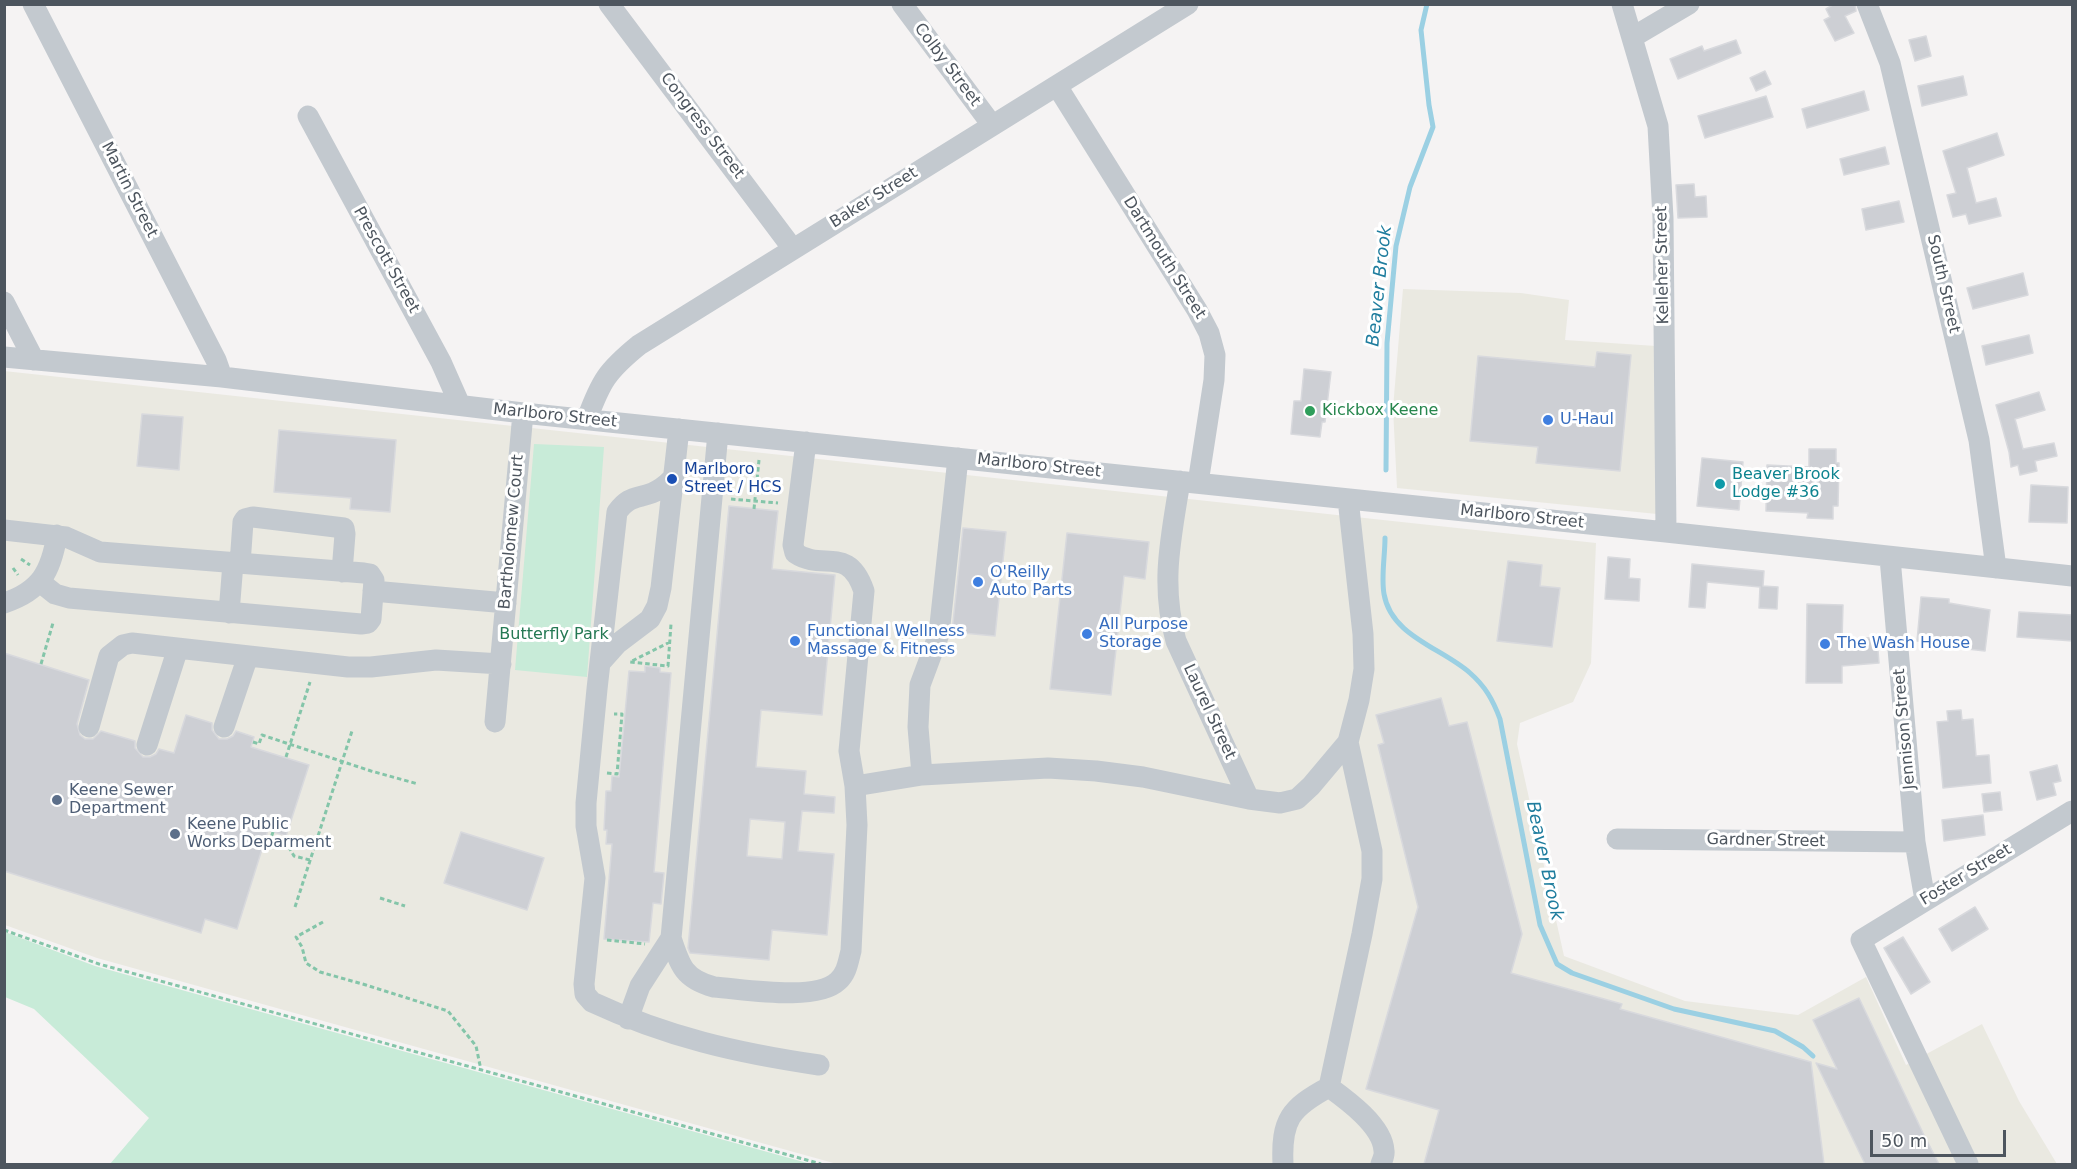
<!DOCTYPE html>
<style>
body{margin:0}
#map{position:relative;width:2077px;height:1169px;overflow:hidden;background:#f5f3f3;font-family:"DejaVu Sans",sans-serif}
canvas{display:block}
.frame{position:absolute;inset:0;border:6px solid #4d555e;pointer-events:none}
.scale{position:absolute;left:1870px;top:1130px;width:136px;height:27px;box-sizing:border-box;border:3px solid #4d555e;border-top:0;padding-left:8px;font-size:18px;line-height:21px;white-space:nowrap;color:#4d555e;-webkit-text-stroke:4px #fff;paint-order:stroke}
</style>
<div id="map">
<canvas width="2077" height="1169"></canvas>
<div class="frame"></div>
<div class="scale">50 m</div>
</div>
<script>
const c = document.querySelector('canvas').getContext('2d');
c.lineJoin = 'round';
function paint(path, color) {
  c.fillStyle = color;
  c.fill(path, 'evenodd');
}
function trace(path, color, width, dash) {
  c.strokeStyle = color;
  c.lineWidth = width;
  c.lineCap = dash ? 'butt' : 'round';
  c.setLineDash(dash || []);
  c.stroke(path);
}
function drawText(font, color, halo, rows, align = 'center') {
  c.font = font + ' "DejaVu Sans",sans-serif';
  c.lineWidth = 6;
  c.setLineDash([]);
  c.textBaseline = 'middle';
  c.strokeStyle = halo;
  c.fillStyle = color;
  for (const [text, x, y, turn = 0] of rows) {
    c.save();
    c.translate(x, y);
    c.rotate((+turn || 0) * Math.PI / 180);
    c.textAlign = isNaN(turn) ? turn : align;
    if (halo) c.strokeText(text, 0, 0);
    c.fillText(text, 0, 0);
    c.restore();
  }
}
paint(new Path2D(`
 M1403 289 1521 293 1569 300 1565 340 1656 346 1657 514 1397 488 1393 408Z
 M4 371 1596 543 1591 663 1573 702 1520 723 1517 744 1564 956 1685 1001 1798 1015 1866 977 1906 1065 1982 1024 2019 1101 2057 1164H837L97 958 5 925Z`), '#eae9e1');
paint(new Path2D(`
 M534 444 604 447 587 677 515 670Z
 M5 932 95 966 811 1164H110L149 1118 34 1009 5 997Z`), '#c8ebd8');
trace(new Path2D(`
 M1386 470 1387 343 1396 246 1410 187 1433 127 1429 105 1421 30 1427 4
 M1385 538C1385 556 1381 577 1384 594 1391 636 1442 648 1470 673 1485 686 1493 700 1500 719L1540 925 1557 964 1572 973 1674 1009 1775 1031 1803 1047 1813 1056`), '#9bd0e3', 5);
const building = new Path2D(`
 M1834 4H1855L1856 11 1845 16 1854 33 1835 41 1824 20 1830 17 1826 9Z
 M1926 36 1931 56 1915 61 1909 40Z
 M1736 40 1741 53 1678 79 1670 59 1702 46 1704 51Z
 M1765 71 1771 84 1756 91 1750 78Z
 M1963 76 1967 95 1922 106 1918 86Z
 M1864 91 1869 110 1807 128 1802 109Z
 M1766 96 1773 117 1705 138 1698 116Z
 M1997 133 2004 155 1967 168 1976 203 1996 198 2001 216 1969 224 1966 214 1953 217 1947 195 1956 193 1943 151Z
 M1885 147 1889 164 1844 175 1840 159Z
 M1694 184 1695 197 1706 196 1707 217 1678 218 1676 185Z
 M1899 201 1904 222 1866 230 1862 209Z
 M2023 273 2028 295 1973 309 1967 288Z
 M2029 335 2033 353 1986 365 1982 346Z
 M1597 352 1631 355 1620 471 1536 463 1538 447 1470 441 1478 356 1595 367Z
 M1304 369 1331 372 1325 422H1322L1320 437 1291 434 1294 401H1301Z
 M2039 392 2045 410 2015 419 2023 449 2054 443 2057 456 2035 461 2037 471 2020 475 2018 465 2011 467 2009 452 1996 405Z
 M142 414 183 417 179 470 137 466Z
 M279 430 396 440 390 512 350 509 351 498 274 492Z
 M1809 449H1836V463H1839L1838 506H1833V519L1807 518 1808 513 1766 511 1767 465 1809 467Z
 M1702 458 1743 462 1739 510 1697 506Z
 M2031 485 2068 487 2067 523 2029 522Z
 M729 506 778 511 772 569 835 575 822 715 761 710 756 767 806 771 804 794 835 797 834 813 802 811 798 851 834 854 827 935 772 930 769 960 690 953 688 948ZM750 819 785 822 782 859 747 856Z
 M963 528 1006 532 995 636 952 632Z
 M1067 533 1149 542 1145 579 1124 576 1111 695 1050 689Z
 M1608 557 1630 559 1629 578 1640 579 1639 601 1605 599Z
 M1508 561 1542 565 1540 586 1560 588 1552 647 1497 641Z
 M1692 564 1764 571 1763 586 1778 587 1777 609 1759 608 1760 587 1707 582 1705 608 1689 607Z
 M1921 597 1949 599V603L1990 610 1985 651 1950 647V643L1917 641Z
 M1807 604 1843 605 1842 640 1877 637 1879 663 1842 666V683H1806Z
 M2019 612 2073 615V641L2017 637Z
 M4 653 89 680 77 724 80 735 85 739H93L101 731 135 741V748L143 757H150L156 754 159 749 174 753 186 715 212 723V730L219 739H227L233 736 236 731 254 737 251 747 309 765 286 836 268 830 237 929 205 919 201 933 4 871Z
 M645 666 660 668V672L671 673 654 872 664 873 661 904 653 903 649 942 604 939 612 844H606L607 830H604L606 791H611L612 776 619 777 629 671 645 672Z
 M1441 698 1449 726 1467 722 1522 934 1511 973 1622 1004 1620 1009 1811 1062 1824 1164H1424L1439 1110 1366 1089 1418 907 1378 745 1384 743 1376 715Z
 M1961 710 1962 720 1973 719 1976 756 1989 755 1991 783 1943 788 1937 722 1948 721 1947 711Z
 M2057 765 2061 781 2053 783 2056 795 2037 800 2030 772Z
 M2000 792 2002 810 1984 812 1982 794Z
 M1983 815 1985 835 1944 841 1942 820Z
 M461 832 544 858 527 910 444 883Z
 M1975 907 1988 929 1952 951 1939 929Z
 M1903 937 1930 982 1911 994 1884 948Z
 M1859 998 1923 1133 1939 1164H1865L1816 1063 1837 1069 1813 1020Z`);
paint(building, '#cdcfd4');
trace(building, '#d8d9dd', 1.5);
trace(new Path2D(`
 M731 499 778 503
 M754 509 759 460
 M21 559 30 565
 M13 568 18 575
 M670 642 630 662 668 666 671 624
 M41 664 53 623
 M253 742 259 744 262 735 371 771 418 784
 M286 757 310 682
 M607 773 617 774 622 714H614
 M273 832 270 841 287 844 294 856 310 860
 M380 898 405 906
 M295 907 352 731
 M323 922 296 937 302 947 306 963 320 972 366 985 448 1011 476 1046 481 1070
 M4 930 99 964 821 1164
 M607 940 645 944`), '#84c5a9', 3, [4.5, 3]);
trace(new Path2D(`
 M33 4 216 360 222 377
 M609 4 793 249
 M902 4 992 125
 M1622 4 1658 126 1663 218 1666 532
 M1867 4 1890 63 1979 440 1996 568
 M1633 37 1689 4
 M1057 86 1197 310 1209 333 1215 355 1214 380 1198 483
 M308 116 441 362 460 405
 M4 302 34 360
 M4 357 222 377 523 413 1666 532 2072 576
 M587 419C601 381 607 371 639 345L1188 4
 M718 433 671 938C680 966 684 979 714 987 744 989 816 1002 838 981 847 973 848 962 851 951L857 825 855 786 922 775 1048 768 1096 771 1143 777 1249 799 1280 803 1297 799 1311 786 1348 742 1359 700 1364 669 1363 634 1348 499
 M806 442 793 545 795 553C823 572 848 544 864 591L849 751 855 786
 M672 479C666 485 660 490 652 493 635 499 629 496 617 512L597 689 586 803V826L595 878 584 984 585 994 592 1002C667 1037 737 1053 819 1065
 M1180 481C1171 538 1160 584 1176 641L1249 799
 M4 530 66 537 100 552 364 573 370 574 374 580 371 619 368 623 361 624 69 598 55 594 40 582
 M1890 558 1915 842 1925 900
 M240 564 243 522 245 519 253 517 344 528 345 534 342 572
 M373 591 506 603
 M4 603C41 591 51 571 57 535
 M229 613 233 563
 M600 663 617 644 650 619 657 606 661 588 679 429
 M495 722 523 413
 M89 727 109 656 123 645 132 643 348 667H371L436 660 501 664
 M224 727 248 656
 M147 745 178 648
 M922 775 918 727 920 685 939 634 958 458
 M1617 839 1915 842
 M628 1019 640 986 671 938
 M1329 1087 1362 934 1372 879V851L1348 742
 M1283 1164C1281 1120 1290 1108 1329 1087 1347 1100 1383 1126 1384 1151 1385 1155 1382 1161 1381 1164
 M1968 1164 1861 940 2072 811`), '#c3c9cf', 21);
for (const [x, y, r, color] of [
 [1310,411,6,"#2e9e5b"],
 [1548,420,6,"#3f7fe0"],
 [672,479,6,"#1a4fb4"],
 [1720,484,6,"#0f9aa8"],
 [978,582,6,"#3f7fe0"],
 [1087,634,6,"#3f7fe0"],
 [795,641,6,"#3f7fe0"],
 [1825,644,6,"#3f7fe0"],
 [57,800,6,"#5c6f8a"],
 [175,834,6,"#5c6f8a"]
]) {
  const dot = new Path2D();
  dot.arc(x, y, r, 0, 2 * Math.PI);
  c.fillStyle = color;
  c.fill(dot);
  trace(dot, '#fff', 2);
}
drawText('16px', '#4d555e', '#fff', [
 ["Colby Street",947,65,53],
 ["Congress Street",702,126,53],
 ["Martin Street",129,190,63],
 ["Baker Street",874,198,-32],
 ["Dartmouth Street",1164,258,58],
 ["Prescott Street",386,260,61],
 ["Kelleher Street",1663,265,-91],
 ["South Street",1943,284,77],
 ["Marlboro Street",555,416,6],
 ["Marlboro Street",1039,466,6],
 ["Marlboro Street",1522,517,6],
 ["Bartholomew Court",512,532,-85],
 ["Laurel Street",1209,712,65],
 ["Jennison Street",1905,729,-95],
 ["Gardner Street",1766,841,1],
 ["Foster Street",1966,875,-31]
]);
drawText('16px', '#27864d', '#fff', [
 ["Kickbox Keene",1322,411]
], 'left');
drawText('16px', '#366cbe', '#fff', [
 ["U-Haul",1560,420],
 ["O'Reilly",990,573],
 ["Auto Parts",990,591],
 ["All Purpose",1099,625],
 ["Storage",1099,643],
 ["Functional Wellness",807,632],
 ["Massage & Fitness",807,650],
 ["The Wash House",1837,644]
], 'left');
drawText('16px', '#164399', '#fff', [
 ["Marlboro",684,470],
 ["Street / HCS",684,488]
], 'left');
drawText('16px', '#0d838f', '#fff', [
 ["Beaver Brook",1732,475],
 ["Lodge #36",1732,493]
], 'left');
drawText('16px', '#247853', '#fff', [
 ["Butterfly Park",554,635]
]);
drawText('16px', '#4e5e75', '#fff', [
 ["Keene Sewer",69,791],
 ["Department",69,809],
 ["Keene Public",187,825],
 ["Works Deparment",187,843]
], 'left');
drawText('italic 18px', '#1f7d9e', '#fff', [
 ["Beaver Brook",1380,286,-84],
 ["Beaver Brook",1544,861,78]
]);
</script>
